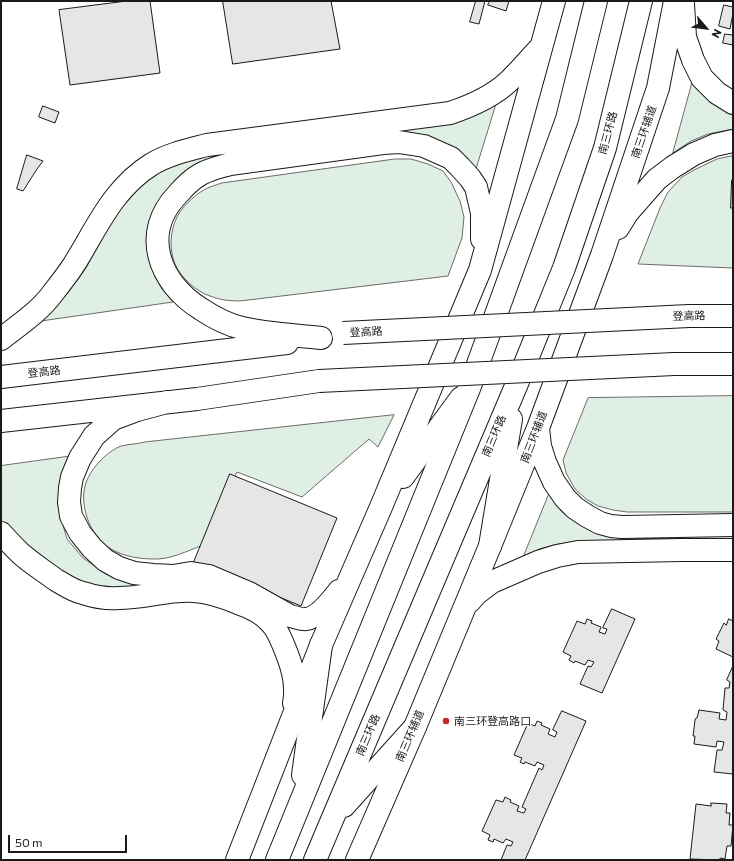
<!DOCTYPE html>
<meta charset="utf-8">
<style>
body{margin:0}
#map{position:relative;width:734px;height:861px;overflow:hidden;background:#fff;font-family:Commissioner,sans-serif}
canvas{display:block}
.frame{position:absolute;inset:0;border:2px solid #1a1a1a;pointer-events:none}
.north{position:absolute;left:686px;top:8px;width:40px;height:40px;-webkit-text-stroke:3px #fff;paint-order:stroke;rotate:118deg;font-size:11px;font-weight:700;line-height:16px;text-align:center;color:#1a1a1a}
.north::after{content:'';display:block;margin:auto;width:14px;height:18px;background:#1a1a1a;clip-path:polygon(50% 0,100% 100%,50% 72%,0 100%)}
.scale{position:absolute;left:8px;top:835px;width:119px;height:18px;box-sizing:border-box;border:2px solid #1a1a1a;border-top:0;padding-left:5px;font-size:12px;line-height:14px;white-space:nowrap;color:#1a1a1a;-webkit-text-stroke:3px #fff;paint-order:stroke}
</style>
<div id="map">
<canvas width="734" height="861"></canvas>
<div class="frame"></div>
<div class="north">N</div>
<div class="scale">50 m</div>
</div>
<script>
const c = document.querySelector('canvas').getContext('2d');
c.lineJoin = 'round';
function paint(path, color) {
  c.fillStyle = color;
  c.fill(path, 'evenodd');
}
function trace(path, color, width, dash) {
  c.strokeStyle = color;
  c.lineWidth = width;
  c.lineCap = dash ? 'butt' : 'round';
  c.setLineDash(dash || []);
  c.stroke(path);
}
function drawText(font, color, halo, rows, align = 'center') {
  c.font = font + ' Commissioner,"Noto Sans SC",sans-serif';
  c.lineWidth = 3;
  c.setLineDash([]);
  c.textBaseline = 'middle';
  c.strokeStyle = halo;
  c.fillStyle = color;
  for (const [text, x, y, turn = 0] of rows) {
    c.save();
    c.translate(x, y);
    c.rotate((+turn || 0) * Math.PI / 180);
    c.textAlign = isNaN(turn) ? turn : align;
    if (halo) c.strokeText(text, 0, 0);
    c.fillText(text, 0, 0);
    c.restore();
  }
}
const green = new Path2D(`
 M693 80 733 112V129L708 134 691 141 673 153Z
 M496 104 475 172 443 142 193 167 176 180 162 197 148 234 149 258 155 276 162 289 173 302 41 321 66 295 86 268 118 210 130 195 148 178 167 167 191 158Z
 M733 156V268L638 264 660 208 668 192 682 177 694 170 717 159Z
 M395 159H411L428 164 443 171 451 182 460 201 464 217 462 238 448 276 240 301C230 301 220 300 210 296 197 292 180 277 175 264 169 249 170 231 177 217 181 208 194 196 202 191 208 187 216 185 222 183Z
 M733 396V512H627L613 510 598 506 586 499 575 489 566 473 563 460 588 398Z
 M394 415 378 447 369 439 302 497 237 472 203 545C187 551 170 560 153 559 136 559 117 555 104 544 89 532 80 504 85 486 89 470 106 452 121 446 129 444 138 444 145 442Z
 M73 456 60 515 67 539 83 558 106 574 148 588 103 589 60 574 1 523V466Z
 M549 494 562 512 573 520 589 529 733 535V542H579L558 544 539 549 523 558Z`);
paint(green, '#e0efe3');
trace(green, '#6a6a6a', 1);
const building = new Path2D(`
 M127 1H150L160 73 70 85 59 10Z
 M223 1H331L340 49 233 64Z
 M476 1H485L479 24 470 22Z
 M490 1H509L506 11 488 5Z
 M724 5 733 7V13L730 29 719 26Z
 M725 34 733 35V45L723 43Z
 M43 106 59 112 55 123 39 117Z
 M27 155 43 161 37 169 23 191 17 189Z
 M732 180H733V208H731Z
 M230 474 337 518 301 606 194 562Z
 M612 609 635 619 602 693 580 684 588 666 591 667 594 662 588 660 585 665 575 661 574 663 569 660 571 656 563 652 577 621 585 624 587 619 592 621 591 623 601 627 599 632 605 634 607 629 603 628Z
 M729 619 733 621V657L716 649 719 641 716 639 724 623 726 625Z
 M733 666V774L714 772 717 750H722L724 742 717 741 716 747 694 744 695 736H693L695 720 696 718H697L699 710 720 713 719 719 726 720 727 712 723 710 725 688H729L730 682 727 680Z
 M562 711 586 721 525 860H501L507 845 511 846 513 842 506 839 503 843 494 839 493 842 488 840 490 835 482 831 496 800 503 802 505 797 511 800 510 802 519 806 517 811 524 813 526 809 522 807 539 768 542 770 544 765 537 762 535 766 525 762 524 764 520 762 522 758 514 755 528 723 535 726 537 721 542 723 541 725 550 729 548 734 555 737 557 732 553 730Z
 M711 803 727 804 726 813H730L729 825H733L731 846H727L725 859 720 858V860L690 859 696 804 711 806Z`);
paint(building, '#e6e6e6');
trace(building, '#1a1a1a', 1);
const major = new Path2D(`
 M683 4 685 37 693 60 702 78 717 93 733 103
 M618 228 628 212 657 179 673 167 694 154 715 145 733 141
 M689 316H733
 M321 338C295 335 268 334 242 328 228 325 213 317 201 309 159 283 140 233 178 194 184 187 192 179 201 174 210 169 220 167 230 164L383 143 399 142 424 146 451 158 460 167 470 178 476 187 482 213V239
 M1 339C19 325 39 312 53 293 60 284 67 275 73 266 97 228 112 189 152 164 169 154 188 150 207 145L450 113C471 106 492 97 508 82 520 71 530 58 541 47
 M674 364H733
 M1 377 287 343
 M167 402 137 410 113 419 94 436 80 458 72 477 70 488 69 502 71 516 80 533 92 548 105 560 119 568 134 573 153 575 173 576 191 573 209 576 249 593 290 616C295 617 301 620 306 619 318 618 332 600 339 591
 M1 421 197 399 319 381
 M538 428 540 446 545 462 554 482 565 498 575 508 587 516 600 523 611 526 622 527 733 525
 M403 477 461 398
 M1 533C7 540 13 546 20 553 31 563 44 571 56 580 65 585 73 591 83 593 95 597 107 599 119 598 144 598 170 589 194 591 210 592 224 597 238 603 250 607 263 613 271 623 277 629 280 637 283 644 291 663 298 682 294 703
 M470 601 476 594 492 582 538 562 557 556 578 552 682 550H733
 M237 860 321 645 381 507 480 270 554 1
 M357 860 415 727 490 546 538 428 602 255 658 88 675 1`);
const highway = new Path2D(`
 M490 546 511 419
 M303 775 321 645
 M344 806 415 727
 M277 860 470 386 567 119 596 1
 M315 860 516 386 564 268 605 148 641 1`);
trace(major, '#1a1a1a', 24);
trace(highway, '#1a1a1a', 24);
trace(major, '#fff', 22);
trace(highway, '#fff', 22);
const majorBridge = new Path2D(`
 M343 333 689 316
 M319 381 674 364`);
trace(majorBridge, '#1a1a1a', 24, []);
trace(majorBridge, '#fff', 22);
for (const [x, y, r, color] of [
 [446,721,4,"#c62828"]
]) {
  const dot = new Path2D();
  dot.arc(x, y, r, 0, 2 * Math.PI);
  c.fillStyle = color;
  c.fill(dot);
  trace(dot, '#fff', 1.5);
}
drawText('11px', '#1a1a1a', '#fff', [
 ["南三环辅道",644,132,-71],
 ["南三环路",608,133,-75],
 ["登高路",689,316,-1],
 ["登高路",366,332,-3],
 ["登高路",44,372,-7],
 ["南三环路",494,436,-67],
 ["南三环辅道",534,437,-69],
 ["南三环路",368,735,-67],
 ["南三环辅道",410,736,-67]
]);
drawText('11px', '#1a1a1a', '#fff', [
 ["南三环登高路口",454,721]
], 'left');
</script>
